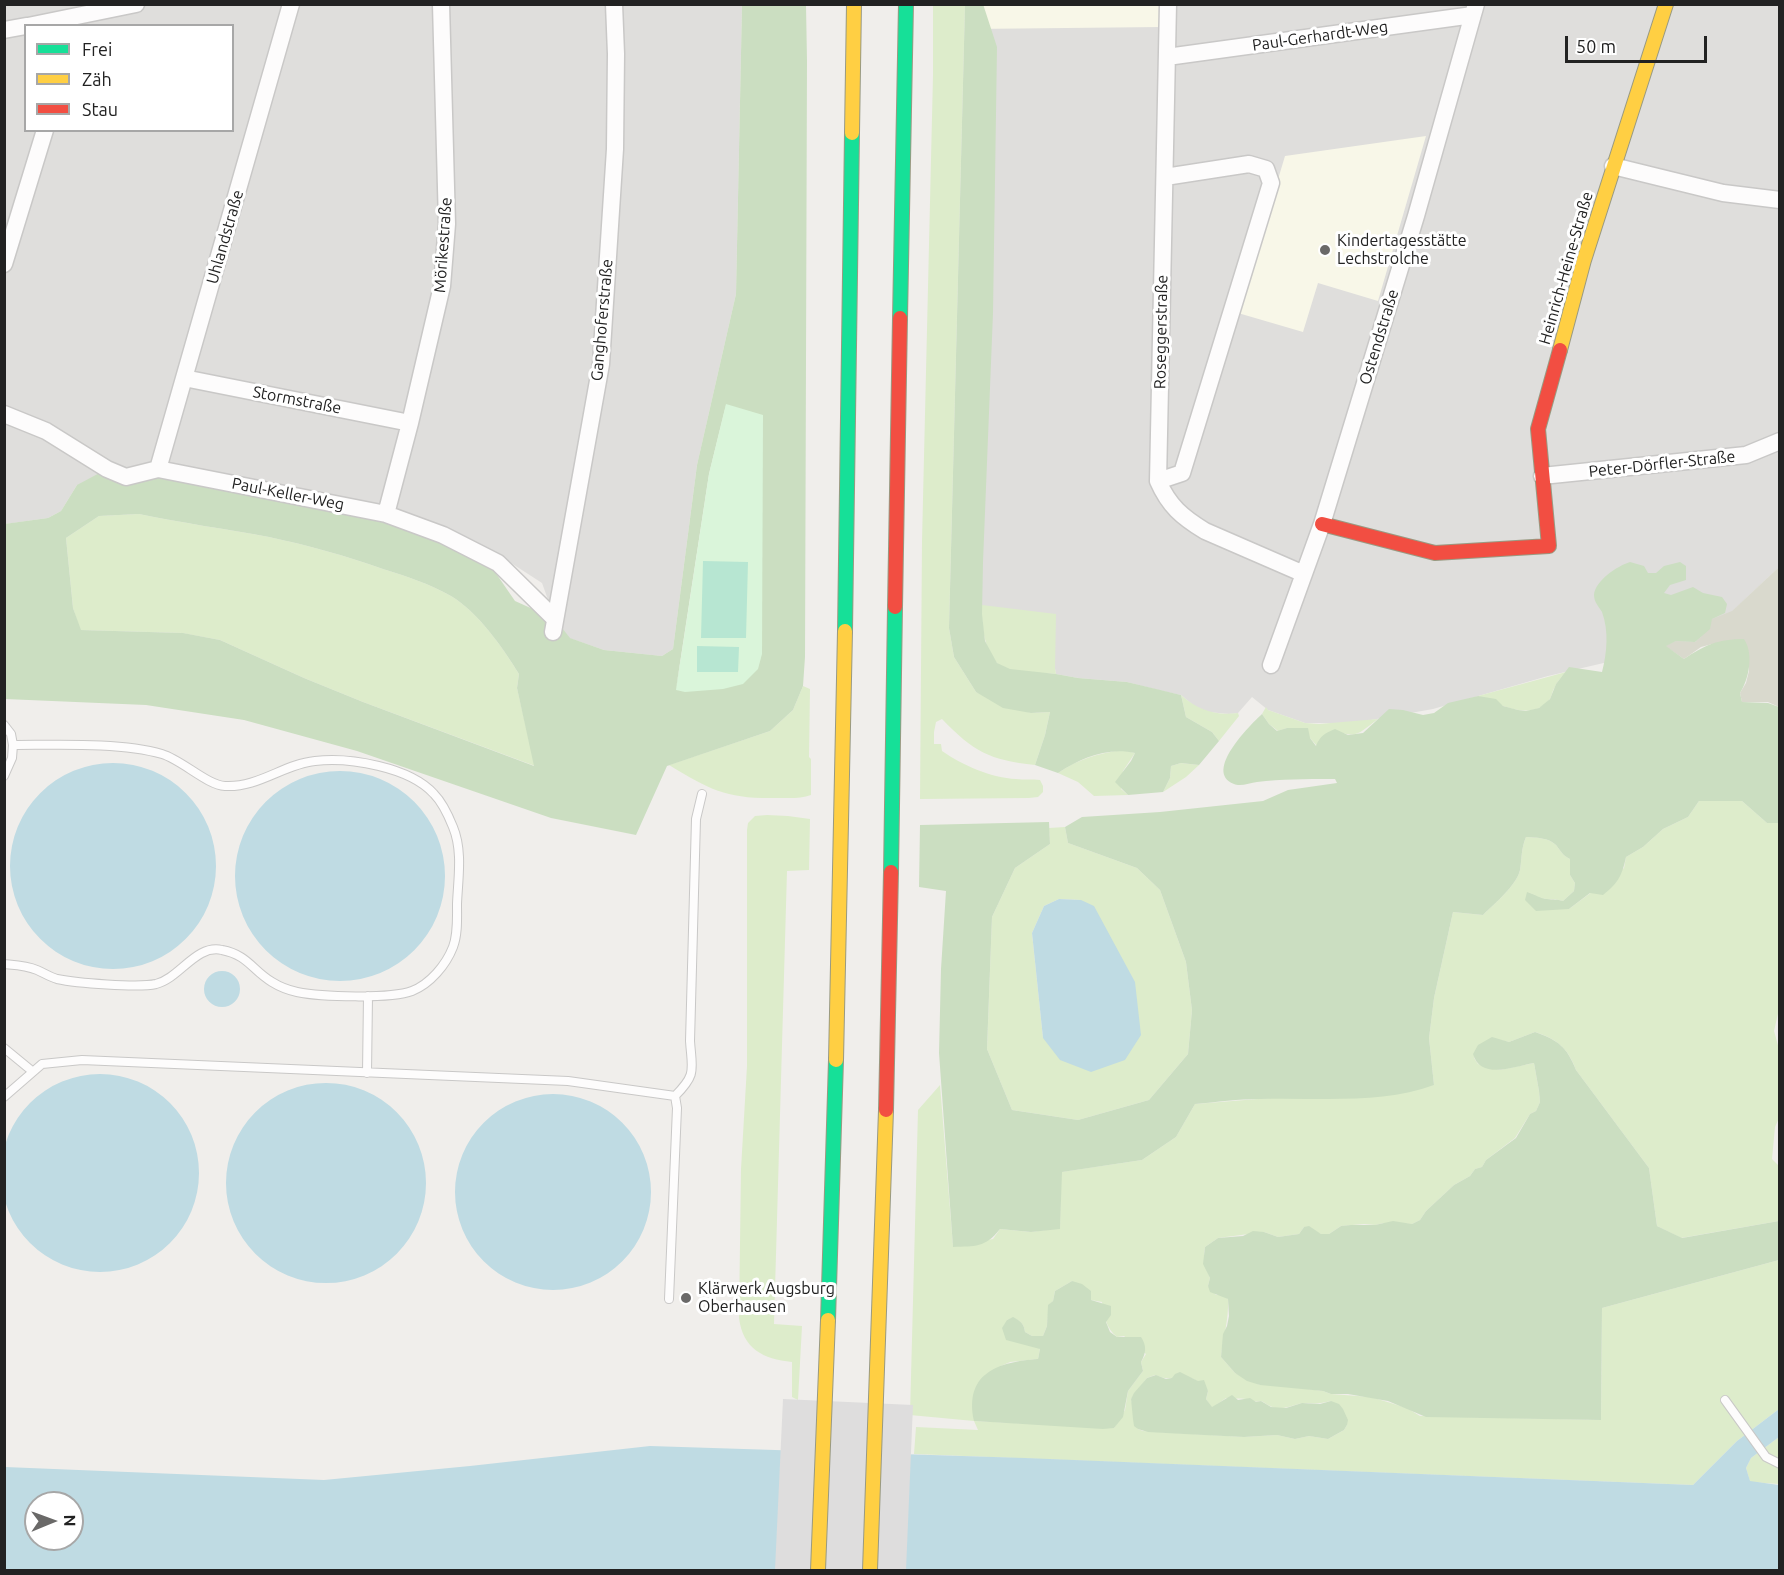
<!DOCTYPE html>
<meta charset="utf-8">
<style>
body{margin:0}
#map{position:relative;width:1784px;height:1575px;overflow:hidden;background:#f0eeeb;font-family:Ubuntu,sans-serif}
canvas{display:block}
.frame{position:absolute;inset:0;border:6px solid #222;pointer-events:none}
.legend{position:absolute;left:24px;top:24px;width:210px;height:108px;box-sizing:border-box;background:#fff;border:2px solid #a7a7a7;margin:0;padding:8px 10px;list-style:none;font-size:18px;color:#222}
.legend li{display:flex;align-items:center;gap:12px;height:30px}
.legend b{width:30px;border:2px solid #a7a7a7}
.north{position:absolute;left:24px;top:1491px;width:60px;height:60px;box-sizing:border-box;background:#fff;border:2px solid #a7a7a7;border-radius:50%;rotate:89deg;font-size:16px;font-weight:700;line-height:24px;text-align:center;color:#222}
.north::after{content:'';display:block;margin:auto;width:21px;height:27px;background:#6a6968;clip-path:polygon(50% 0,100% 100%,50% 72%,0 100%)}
.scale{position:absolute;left:1565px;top:36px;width:142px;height:27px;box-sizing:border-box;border:3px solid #222;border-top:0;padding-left:8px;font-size:18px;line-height:21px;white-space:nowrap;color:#222;-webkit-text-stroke:4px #fff;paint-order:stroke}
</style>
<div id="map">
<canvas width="1784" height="1575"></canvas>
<div class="frame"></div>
<ul class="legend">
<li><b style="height:8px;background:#16e098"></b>Frei</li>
<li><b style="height:8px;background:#ffcf43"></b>Zäh</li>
<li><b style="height:8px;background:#f24e42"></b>Stau</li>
</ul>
<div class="north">N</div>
<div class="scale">50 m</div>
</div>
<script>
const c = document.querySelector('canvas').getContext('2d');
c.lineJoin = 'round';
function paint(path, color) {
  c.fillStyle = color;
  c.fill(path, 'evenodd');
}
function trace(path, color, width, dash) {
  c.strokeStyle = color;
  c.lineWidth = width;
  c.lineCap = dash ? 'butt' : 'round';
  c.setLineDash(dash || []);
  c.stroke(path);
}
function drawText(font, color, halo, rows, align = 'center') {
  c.font = font + ' Ubuntu,sans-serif';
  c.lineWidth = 6;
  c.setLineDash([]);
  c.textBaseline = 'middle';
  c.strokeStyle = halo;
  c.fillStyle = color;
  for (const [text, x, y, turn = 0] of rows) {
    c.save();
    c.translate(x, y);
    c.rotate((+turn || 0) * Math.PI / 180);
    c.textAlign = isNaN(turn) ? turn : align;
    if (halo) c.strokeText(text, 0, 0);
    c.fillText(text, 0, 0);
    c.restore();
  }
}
paint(new Path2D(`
 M4 5H742L736 294 697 465 673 649 662 656 652 655 604 650 569 638 555 619 542 583 491 550 77 485 61 511 48 518 5 524ZM26 26H232V130H26Z
 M971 5H1779V567L1702 640 1548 676 1433 709 1354 723H1305L1268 710 1252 697 1238 713 1229 714 1208 712 1194 706 1181 695 1158 690 1127 682 1078 678 1056 674 1055 669 962 603Z`), '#dfdedc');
paint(new Path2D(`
 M971 5H1161V27L971 29Z
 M1426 136 1378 301 1318 283 1303 332 1238 313 1285 156Z`), '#f8f7e8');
paint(new Path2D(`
 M1779 567V707L1768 702H1742L1740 693 1746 683 1749 671V653L1712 644 1701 647 1684 659 1665 646 1676 641 1695 642 1701 637 1712 619 1732 611Z`), '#d9d9cd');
paint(new Path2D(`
 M933 5H965L949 628 954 657 976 692 1031 713 1050 712 1045 735 1035 765C989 760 974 752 942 719L936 722 934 732V744H941L942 751C962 765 992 778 1016 779 1024 780 1032 779 1040 780L1043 786V792L1038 797 1029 798 920 799 922 541 933 75Z
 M139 514C182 523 226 529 269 537 307 545 347 556 383 569 406 576 430 584 451 596 478 612 503 648 519 674L517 688 535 766 363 702 304 678 220 640 182 633 80 630 73 608 66 538 99 516Z
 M982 605 1056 614 1055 668 1056 674C1042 673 1008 674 997 663 984 651 981 621 982 605Z
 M1566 672C1562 677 1557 681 1555 687 1552 691 1552 697 1549 700 1532 722 1498 704 1478 696Z
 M803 686 810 689 809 757 811 759V795C801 799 789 798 778 798 727 799 712 791 669 765L770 731 793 710Z
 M1181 695C1198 710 1215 716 1238 713L1239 716 1219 741 1212 732 1186 717Z
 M1266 707 1268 710 1305 723 1319 724 1378 719C1360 732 1357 740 1335 730L1317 746 1310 738 1287 728 1278 731 1269 724 1262 714Z
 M1122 750 1135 753 1123 771 1121 789 1128 795 1094 796 1078 782 1058 773C1078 759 1097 754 1122 750Z
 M1181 763 1199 765 1186 777 1163 792 1170 778 1171 766Z
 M1717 800 1742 801 1767 823H1779L1780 1005 1774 1031 1779 1049 1780 1116 1775 1127 1772 1159 1779 1166V1221L1681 1238 1657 1226 1649 1168 1576 1070C1568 1048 1557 1039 1535 1032L1509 1042 1491 1038 1474 1058 1478 1064 1500 1070 1534 1063 1539 1091 1540 1102 1536 1111 1530 1114 1515 1138 1486 1160 1482 1167 1475 1169 1470 1176 1454 1185 1426 1211 1420 1220 1412 1224 1384 1223 1375 1225 1364 1224 1341 1226 1329 1234H1321L1304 1227 1299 1234 1278 1237 1264 1232 1218 1238 1205 1247C1203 1261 1205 1266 1210 1278L1208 1286 1216 1295H1222L1228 1299C1229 1320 1223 1337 1221 1357L1235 1373 1260 1385H1276L1323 1391 1331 1394 1371 1397 1407 1408 1420 1416 1601 1420 1602 1308 1779 1260V1409L1737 1441 1693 1485 914 1454 916 1427 978 1430 974 1421 910 1415 918 1110 940 1085 953 1246 993 1239 1000 1229 1031 1232 1060 1228 1061 1172 1142 1160 1176 1137 1195 1104 1434 1085 1429 1038 1434 998 1453 912 1483 915C1494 904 1517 885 1520 870 1522 858 1521 849 1526 837 1536 838 1548 837 1556 845 1561 851 1562 855 1570 859V875L1575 883 1574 891 1563 901C1557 899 1553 900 1547 899 1541 899 1534 894 1527 892L1569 909 1624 868 1626 857 1643 847 1663 829 1688 817 1699 801ZM1072 1281 1091 1300 1102 1302C1104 1316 1106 1328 1117 1337L1124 1336 1146 1354 1141 1362 1143 1371 1128 1391 1125 1410 1114 1428 974 1421 1001 1366 1010 1362 1038 1359 1040 1349 1007 1320 1013 1318C1021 1321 1024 1324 1025 1332L1032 1336H1043L1047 1326 1049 1305 1053 1301 1055 1291ZM1155 1375C1181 1386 1183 1364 1208 1391L1206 1399 1212 1408 1226 1398C1233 1399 1240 1398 1246 1399 1253 1400 1254 1403 1261 1401 1264 1402 1267 1405 1270 1406 1282 1413 1295 1402 1308 1403 1317 1404 1322 1403 1331 1401L1347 1425 1344 1430 1328 1439 1309 1436 1295 1439 1277 1435 1244 1437 1143 1431 1138 1429 1131 1399 1147 1378Z
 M767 815 788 816 810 819 809 870 787 871 774 1324 802 1326 798 1400 792 1397V1362C763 1359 743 1349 739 1318L741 1169 747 1066V830L748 823 755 816Z
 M1065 827 1068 843 1137 868 1160 890 1186 962 1192 1010 1188 1054 1149 1100 1078 1120 1012 1110 987 1049 992 917 1015 868 1050 844 1049 828ZM1059 899 1081 900 1043 1038 1032 933 1044 906Z
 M1779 1437V1484L1750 1482 1746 1468 1751 1458Z`), '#ddeccb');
paint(new Path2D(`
 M983 4 997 47 993 313 983 562 982 614 985 641 997 663 1010 669 1056 674 1078 678 1127 682 1181 695 1186 717 1212 732 1219 741 1199 765 1181 763 1171 766 1170 778 1163 792 1128 795 1115 782 1131 761 1135 753C1107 747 1081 758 1058 773L1035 765 1045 735 1050 712 1031 713 1003 708 976 692 954 657 949 628 965 5Z
 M742 5H806L807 61 805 657 803 686 793 710 770 731 667 766 636 835 551 818 357 751 244 720 146 705 5 699 4 524 48 518 61 511 77 485 107 469H158L386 514 493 569 515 601 555 619 570 638 604 650 662 656 673 649 697 465 736 294ZM726 405 676 689 709 474ZM139 514C182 523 226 529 269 537 307 545 347 556 383 569 406 576 430 584 451 596 478 612 503 648 519 674L517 688 534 766 363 702 304 678 220 640 183 633 81 630 73 608 66 538 99 516Z
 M1630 562 1644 566 1648 573H1656L1664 566 1680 562 1686 566V580L1670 585 1664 593 1671 595 1693 587 1703 593 1722 597 1727 604 1725 613 1712 619 1710 629 1695 642 1676 641 1666 646 1684 659C1705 645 1718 639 1744 639 1754 654 1749 679 1740 693L1742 702 1768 703 1779 707V823H1767L1742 801H1699L1688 817 1663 829 1643 847 1626 857C1622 876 1618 883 1603 895L1590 893 1569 909 1536 911 1525 900 1527 892C1534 894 1541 899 1547 899 1553 900 1557 899 1563 901L1574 891 1575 883 1570 875V859C1562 855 1561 851 1556 845 1548 837 1536 838 1526 837 1521 849 1522 858 1520 870 1517 885 1494 904 1483 915L1453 912 1434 998 1429 1038 1434 1085C1381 1105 1316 1097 1260 1099 1238 1099 1217 1102 1195 1104L1176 1137 1142 1160 1062 1172 1060 1229 1031 1232 1000 1229C985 1248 975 1246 953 1247L939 1053 941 969 946 891 919 887 920 825 1049 822 1050 844 1015 868 992 917 987 1049 1012 1110 1078 1120 1149 1100 1188 1054 1192 1010 1186 962 1160 890 1137 868 1068 843 1065 827 1082 817 1160 812 1263 801 1288 790 1337 783 1335 779H1331C1306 779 1281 779 1257 782 1250 783 1240 787 1234 784 1203 772 1250 725 1262 714L1269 724 1277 731 1287 728H1308L1310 738 1316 746C1320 736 1325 733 1335 729L1348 735 1363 733 1389 709 1403 710 1423 715 1434 713 1448 703 1478 696 1496 699 1503 706 1518 710 1526 711 1539 708 1550 699 1556 684 1569 667 1602 672C1607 653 1609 631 1602 612 1599 607 1594 602 1594 595 1595 581 1617 566 1630 562Z
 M1535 1032C1558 1040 1567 1047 1576 1070L1649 1168 1657 1226 1682 1238 1779 1221V1260L1602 1308 1601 1420 1426 1417 1388 1401 1348 1394H1331L1323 1391 1260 1385 1247 1381 1235 1373 1221 1357 1223 1334 1227 1326 1229 1316 1228 1299 1210 1292 1208 1286 1210 1278 1203 1264 1205 1247 1218 1238 1243 1236 1253 1231 1264 1232 1278 1237 1299 1234 1304 1227 1309 1226 1321 1234H1329L1341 1226 1351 1225H1375L1393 1221 1412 1224 1420 1220 1426 1211 1454 1185 1470 1176 1475 1169 1482 1167 1486 1160 1516 1138 1530 1114 1536 1111 1540 1102 1539 1091 1534 1063C1515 1066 1481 1081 1473 1054L1478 1045 1492 1037 1509 1042Z
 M1072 1281 1082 1284 1091 1291V1300L1111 1306V1315L1106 1322 1110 1332 1117 1337H1141C1147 1346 1146 1353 1141 1362L1143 1371 1128 1391 1123 1417 1114 1428 1103 1429 974 1421C964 1373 998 1362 1038 1359L1040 1349 1006 1340 1002 1328 1007 1320 1013 1317C1021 1321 1024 1324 1025 1332L1032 1336H1043L1047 1326 1048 1305 1053 1301 1055 1291Z
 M1180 1372 1198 1381 1204 1380 1208 1391 1206 1399 1212 1407 1232 1395 1238 1400 1250 1398 1256 1402 1261 1401 1271 1407 1286 1408 1302 1403 1320 1404 1331 1401 1339 1404 1343 1409 1348 1420 1347 1425 1344 1430 1328 1439 1309 1436 1295 1439 1277 1435 1244 1437 1184 1434 1148 1432 1138 1429 1134 1426 1133 1419 1131 1399 1134 1393 1147 1378 1156 1375 1166 1379 1172 1378 1175 1374Z`), '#cbdec1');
paint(new Path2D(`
 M726 404 763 415 762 654 758 669 743 684 723 689 685 692 676 690 709 474Z`), '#daf5da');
paint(new Path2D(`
 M703 561 748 562 746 638H701Z
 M697 646 739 647 738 672H697Z`), '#b7e6d2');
paint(new Path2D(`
 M10 866a103 103 0 1 1 206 0a103 103 0 1 1-206 0Z
 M235 876a105 105 0 1 1 210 0a105 105 0 1 1-210 0Z
 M1059 899 1081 900 1094 906 1135 982 1141 1035 1125 1060 1091 1072 1060 1060 1043 1038 1032 933 1044 906Z
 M204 989a18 18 0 1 1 36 0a18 18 0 1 1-36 0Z
 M1 1173a99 99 0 1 1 198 0a99 99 0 1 1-198 0Z
 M226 1183a100 100 0 1 1 200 0a100 100 0 1 1-200 0Z
 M455 1192a98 98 0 1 1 196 0a98 98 0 1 1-196 0Z
 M1779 1409V1437L1751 1458 1746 1468 1750 1481 1779 1485V1570H5V1467L324 1480 470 1466 650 1446 1025 1458 1693 1485 1737 1441ZM36 1503H72V1539H36Z`), '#bfdbe3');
paint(new Path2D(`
 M783 1399 913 1405 906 1570H775Z`), '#dedddd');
const lane = new Path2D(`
 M4 725 11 734 13 745C57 745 120 742 162 754 182 760 207 785 225 786 258 788 284 764 315 761 349 757 410 767 434 794 442 802 449 817 453 827 463 851 458 879 457 904 457 918 458 934 453 947 446 965 430 984 412 991 391 999 321 997 297 992 288 990 280 987 272 982 252 970 248 955 222 950 196 944 180 978 156 984 138 988 76 983 57 979 50 977 44 973 37 970 26 965 16 965 4 964
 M4 776 12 758 13 745
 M4 1048 32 1071
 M367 1073 368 996
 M4 1097 42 1064 82 1060 568 1081 675 1096
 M669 1299 677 1108 675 1096C697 1074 692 1070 690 1041L696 819 702 794
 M1725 1400 1766 1457 1780 1464`);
const street = new Path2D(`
 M1168 4 1158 481C1169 506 1182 517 1205 531L1304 574
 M28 26 136 4
 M4 30 26 26
 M1167 57 1473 15
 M1613 166 1723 193 1780 200
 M4 264 45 130
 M184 378 410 423
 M4 414 46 431 107 469 126 477 158 469 386 514 443 535 498 563 555 619
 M158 469 291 4
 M1542 476 1746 455 1780 441
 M1158 481 1182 473 1271 183 1266 169 1249 164 1165 177
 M386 514 410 423 442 286 447 224 441 4
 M553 632 601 364 615 149 616 54 614 4
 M1271 665 1322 524 1416 216 1476 4`);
const fast = new Path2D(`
 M900 318 906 4
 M845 631 852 133
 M891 872 895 607
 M828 1320 836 1060`);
const slow = new Path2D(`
 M852 133 854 4
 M1560 350 1584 260 1666 4
 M836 1060 845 631
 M818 1570 828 1320
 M870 1570 886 1110`);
const jam = new Path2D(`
 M1322 524 1435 553 1549 546 1538 429 1560 350
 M895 607 900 318
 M886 1110 891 872`);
trace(lane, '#c9c8c7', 10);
trace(street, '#c9c8c7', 19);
trace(fast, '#999a82', 16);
trace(slow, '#999a82', 16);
trace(jam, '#999a82', 16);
trace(lane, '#fdfcfc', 8);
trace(street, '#fdfcfc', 16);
trace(fast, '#16e098', 14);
trace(slow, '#ffcf43', 14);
trace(jam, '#f24e42', 14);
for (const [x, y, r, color] of [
 [1325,250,6,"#6a6968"],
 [686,1298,6,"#6a6968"]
]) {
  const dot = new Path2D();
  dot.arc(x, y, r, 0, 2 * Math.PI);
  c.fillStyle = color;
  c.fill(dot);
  trace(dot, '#fff', 2);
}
drawText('16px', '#222', '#fff', [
 ["Paul-Gerhardt-Weg",1320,36,-8],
 ["Uhlandstraße",225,237,-74],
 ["Mörikestraße",443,245,-86],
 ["Heinrich-Heine-Straße",1566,268,-74],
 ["Ganghoferstraße",602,320,-85],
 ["Roseggerstraße",1161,332,-89],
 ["Ostendstraße",1379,337,-73],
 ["Stormstraße",297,400,11],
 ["Peter-Dörfler-Straße",1662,464,-6],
 ["Paul-Keller-Weg",288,494,11]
]);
drawText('16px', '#222', '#fff', [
 ["Kindertagesstätte",1337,241],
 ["Lechstrolche",1337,259],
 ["Klärwerk Augsburg",698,1289],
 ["Oberhausen",698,1307]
], 'left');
</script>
